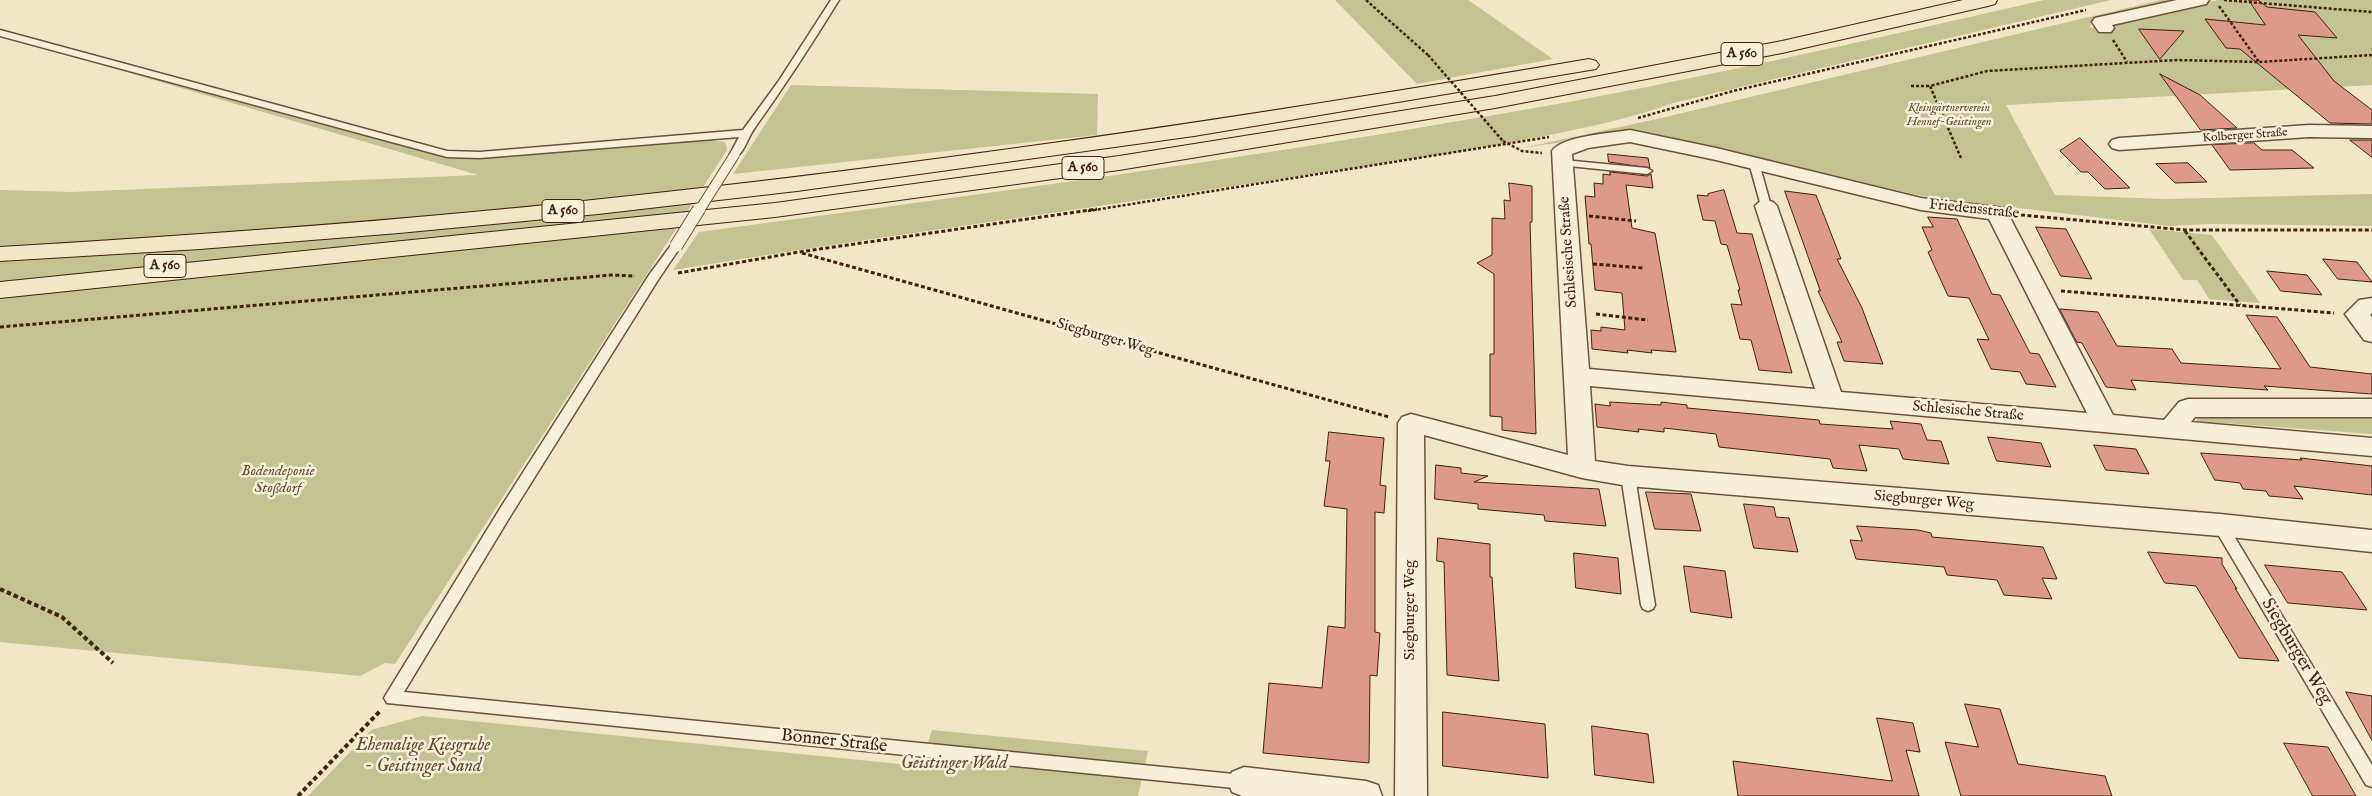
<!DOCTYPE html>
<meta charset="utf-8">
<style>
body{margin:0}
canvas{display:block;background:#f1e7c8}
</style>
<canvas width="2372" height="796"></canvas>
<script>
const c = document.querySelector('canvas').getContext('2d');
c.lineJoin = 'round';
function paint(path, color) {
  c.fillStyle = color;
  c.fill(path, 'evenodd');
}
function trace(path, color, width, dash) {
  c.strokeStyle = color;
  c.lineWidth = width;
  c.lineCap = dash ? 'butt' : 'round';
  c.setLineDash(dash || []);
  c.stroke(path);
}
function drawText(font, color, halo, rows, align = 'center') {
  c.font = font + ' "IM FELL English",serif';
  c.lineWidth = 5;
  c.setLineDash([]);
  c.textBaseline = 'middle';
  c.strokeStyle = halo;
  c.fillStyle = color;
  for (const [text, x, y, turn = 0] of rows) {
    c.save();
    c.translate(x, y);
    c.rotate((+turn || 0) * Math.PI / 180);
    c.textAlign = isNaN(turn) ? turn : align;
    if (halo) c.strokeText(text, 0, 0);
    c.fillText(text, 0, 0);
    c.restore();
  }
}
paint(new Path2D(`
 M1335 0H1468L1553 59 1417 84Z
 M2044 0H2111L1673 103C1633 118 1592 126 1550 135 1480 149 1409 159 1339 170 1117 205 894 234 673 270L699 232C967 196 1234 161 1500 114 1683 83 1864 41 2044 0Z
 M2161 0H2190L2091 21 2090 28 2218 0H2372V85L2006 105 2055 195 2166 199 2372 194V226L2210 224 2169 226 1927 197 1633 132 1522 148 1657 119Z
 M0 32 448 153 481 154 709 140 725 142 727 150 395 664 385 663 360 676 0 642V190L72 192 478 175 0 35Z
 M791 85 1098 94 1097 135 733 174Z
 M2149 229 2212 235 2260 303 2209 299 2197 280H2183Z
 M2196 415 2372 416V434L2197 421Z
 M422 716 920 766 932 730 1148 751 1138 796H308L371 730Z`), '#c2c390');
const building = new Path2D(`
 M2249 0H2258L2267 7 2315 12 2337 38 2298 35 2334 81 2372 110V124L2330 123 2240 49 2226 48 2205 19 2265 25Z
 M2139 29 2184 31 2160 59Z
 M2160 74 2200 95 2237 128 2201 130Z
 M2080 138 2130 188 2105 189 2088 172H2081L2060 151Z
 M2350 140H2372V157Z
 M2254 143 2262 150H2292L2314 168 2230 170 2212 145Z
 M1608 154 1648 158 1650 168 1609 162Z
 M2188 163 2207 182 2175 183 2156 164Z
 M1610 172 1647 176 1651 174 1653 188 1626 185 1632 228 1655 233 1676 352 1651 350 1652 353 1627 350 1628 353 1592 349 1591 330 1601 331V327L1625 330 1622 293 1595 290 1591 244H1589L1585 196 1595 197 1594 183 1603 184V174L1610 175Z
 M1509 183 1532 186V222H1530L1536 434 1502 430V417L1490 416V354H1494V274L1477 263 1492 255V218L1505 219 1504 200 1510 201Z
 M1724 190 1737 233 1752 234 1792 373 1759 370 1751 340 1740 339 1731 304 1742 305 1738 290H1740L1727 245 1721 244 1715 221 1703 220 1697 195 1708 196V194Z
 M1785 191 1816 195 1841 259H1837L1862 308 1883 364 1844 361 1837 342H1842L1818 291H1820Z
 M1928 217 1957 219 1992 294 2000 295 2030 353 2039 354 2056 387 2026 384 2020 372 1991 369 1977 339 1989 340 1969 298 1948 296 1928 252 1932 250 1922 227H1933Z
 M2036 227 2066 229 2092 279 2061 276Z
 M2323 259 2357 262 2372 282 2338 279Z
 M2267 271 2307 275 2322 295 2281 291Z
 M2060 309 2098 312 2117 346 2172 349 2181 363 2281 369 2246 315 2277 317 2310 367 2372 374V394L2264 386 2268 390 2131 380 2136 390 2106 387 2082 343 2077 342Z
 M1610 402 1661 405V402L1687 405V408L1819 420 1820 424 1893 429 1890 421 1921 424 1927 440 1941 441 1949 464 1903 459 1899 449 1859 445 1867 471 1833 468 1830 459 1719 447 1716 434 1664 428V432L1638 429 1639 432 1597 427 1595 404 1610 406Z
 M1329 432 1384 438 1380 485 1386 486 1384 513 1375 512V632L1380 633 1377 676 1370 675 1369 763 1263 753 1269 683 1322 688 1328 626 1345 628 1347 509 1324 506 1330 461H1326Z
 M1988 437 2041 443 2051 467 1997 461Z
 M2094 445 2136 449 2149 474 2106 470Z
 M2201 453 2302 460 2300 458 2372 466V495L2294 486 2303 499 2269 496 2266 491 2243 489 2240 483 2215 480Z
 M1436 465 1461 468V473L1488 476 1474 482 1599 489 1606 526 1545 521 1544 515 1478 509V504L1435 499Z
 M1646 492 1691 494 1701 531 1655 529Z
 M1744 504 1774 507 1776 517 1789 518 1798 552 1754 548Z
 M1857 526 1918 530 1931 533 1932 537 2043 547 2057 579 2042 578 2052 599 2004 595 1997 580 1947 575 1944 567 1856 559 1850 540 1862 541Z
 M1438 538 1490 544V577H1492L1499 681 1447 675 1444 562 1437 561Z
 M2148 552 2222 558V564L2237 589 2235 588 2279 661 2239 658 2196 586 2165 583Z
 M1574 553 1618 558 1621 594 1576 588Z
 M2265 565 2342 572 2367 610 2288 603Z
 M1684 566 1725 571 1732 618 1691 612Z
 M2346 692 2372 696V740Z
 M1965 704 2000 709 2018 764 2105 776 2112 796H1961L1945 742 1978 747Z
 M1443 712 1545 724 1548 778 1443 766Z
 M1877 718 1913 723 1920 752 1906 750 1919 796H1738L1733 761 1892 781Z
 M1592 726 1648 734 1654 783 1595 775Z
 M2284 743 2328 747 2356 796H2313Z`);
paint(building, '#dd998b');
trace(building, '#43210f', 1);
const service = new Path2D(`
 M831 0H839C812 44 784 87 754 129 748 137 744 154 735 157L730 154 739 137 480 158 447 157 0 36V30L447 151 480 152 743 130 778 82Z
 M1563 160 1647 168 1652 171 1647 174 1559 165 1558 163Z
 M1754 160 1759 163 1771 206 1770 208 1766 209 1761 206 1749 163Z
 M676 243 681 246 658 280 511 515 404 692 1244 775 1250 777 1252 782 1250 787 1244 789 387 703 384 698 387 693 501 507 649 275 672 244Z
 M1628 471 1633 473 1635 476 1655 605 1653 609 1648 611 1643 609 1641 605 1621 476 1623 473Z
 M2220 520 2225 521 2372 765V787L2366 785 2215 529 2213 525 2215 521Z`);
const minor = new Path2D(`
 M2177 0H2209L2206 4 2112 25 2114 28 2111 32H2099L2092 22 2095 18Z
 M2309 125 2372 126V138L2309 137 2119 150 2112 148 2109 144 2112 140 2119 138Z
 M1630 130 1716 148 1921 198 2005 208 2113 415 2164 420 2179 402 2188 399H2372V417H2195L2191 422 2372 438V456L1590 386 1595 461 1628 466 2220 514 2372 530V552L2220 536 1628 486 1582 478 1424 435 1427 796H1395L1398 423 1402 417 1411 414 1568 455 1552 151C1562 136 1612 133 1630 130ZM1630 142 1716 160 1921 210 1989 219 2087 413 1841 392 1777 206 1773 202 1766 200 1759 202 1755 206 1815 389 1589 369 1572 154 1588 148Z
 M2372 298V313L2370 315 2372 317V342L2364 340 2345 314 2359 300Z
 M1244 767 1366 781 1378 785 1382 796H1242L1232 792 1228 782 1232 772Z`);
const motorway = new Path2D(`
 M1963 0H1997L1995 4 1988 6 1782 53 1495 108 1119 170 775 217 0 298V282L775 203 1119 156 1495 96 1782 41Z
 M1589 59 1596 61 1599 65 1596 69 1194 136 797 191 598 214 399 233 200 249 0 261V247C201 235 401 221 602 199 932 164 1261 115 1589 59Z`);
trace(service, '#6e523d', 3);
trace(minor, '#6e523d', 3);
trace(motorway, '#43210f', 2);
trace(new Path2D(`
 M1366 0 1428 55
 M2224 0 2372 12
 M2219 6 2259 62
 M2113 40 2127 62
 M1911 86H1930
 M1638 118 1733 91 2086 10
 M1503 141 1522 151 1542 153
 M1961 158 1930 86 1987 71 2177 60 2259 62 2372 55
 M1088 211 1549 137`), '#43210f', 2.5, [3, 2]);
trace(new Path2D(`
 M2021 215 2185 230H2372
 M1589 216 1636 221
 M2185 231 2240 305
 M802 253 1389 417
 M1593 264 1643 268
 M678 273 799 252 1097 209
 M2061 291 2334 313
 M1596 314 1648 320
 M0 327 612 275 635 276`), '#43210f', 3, [4, 2.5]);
trace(new Path2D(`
 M0 589 62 617 113 663
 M298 796 381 710`), '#43210f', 4, [4.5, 3]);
paint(service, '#f6efdb');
paint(minor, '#f6efdb');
paint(motorway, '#f1e7c8');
const serviceBridgeFar1 = new Path2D(`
 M699 211 735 154`);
const serviceBridge = new Path2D(`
 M676 246 699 209`);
trace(serviceBridgeFar1, '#6e523d', 11, []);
trace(serviceBridge, '#6e523d', 14, []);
trace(new Path2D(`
 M1428 55 1503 141`), '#43210f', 2.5, [3, 2]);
trace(serviceBridgeFar1, '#f6efdb', 9);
trace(serviceBridge, '#f6efdb', 12);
drawText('italic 12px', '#634a2f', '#f6efdb', [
 ["Kleingärtnerverein",1949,109],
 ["Hennef-Geistingen",1949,123]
]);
drawText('12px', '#43210f', '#f6efdb', [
 ["Kolberger Straße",2245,136,-4]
]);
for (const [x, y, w] of [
 [1742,54,42],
 [1083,168,42],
 [563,211,42],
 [165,266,42]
]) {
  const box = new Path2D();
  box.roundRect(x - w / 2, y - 11.5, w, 23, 4);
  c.fillStyle = '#f6efdb';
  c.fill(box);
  trace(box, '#43210f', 1);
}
drawText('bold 14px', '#43210f', null, [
 ["A 560",1742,54],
 ["A 560",1083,168],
 ["A 560",563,211],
 ["A 560",165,266]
]);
drawText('15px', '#43210f', '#f6efdb', [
 ["Friedensstraße",1974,210,6],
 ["Schlesische Straße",1569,252,-94],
 ["Siegburger Weg",1105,338,16],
 ["Schlesische Straße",1968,412,5],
 ["Siegburger Weg",1924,501,5],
 ["Siegburger Weg",1411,610,-90]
]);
drawText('italic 15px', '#634a2f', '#f6efdb', [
 ["Bodendeponie",278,472],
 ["Stoßdorf",278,489]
]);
drawText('18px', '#43210f', '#f6efdb', [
 ["Siegburger Weg",2296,652,59],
 ["Bonner Straße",834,742,6]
]);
drawText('italic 18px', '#634a2f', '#f6efdb', [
 ["Ehemalige Kiesgrube",423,746],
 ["- Geistinger Sand",423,767],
 ["Geistinger Wald",954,764]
]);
</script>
